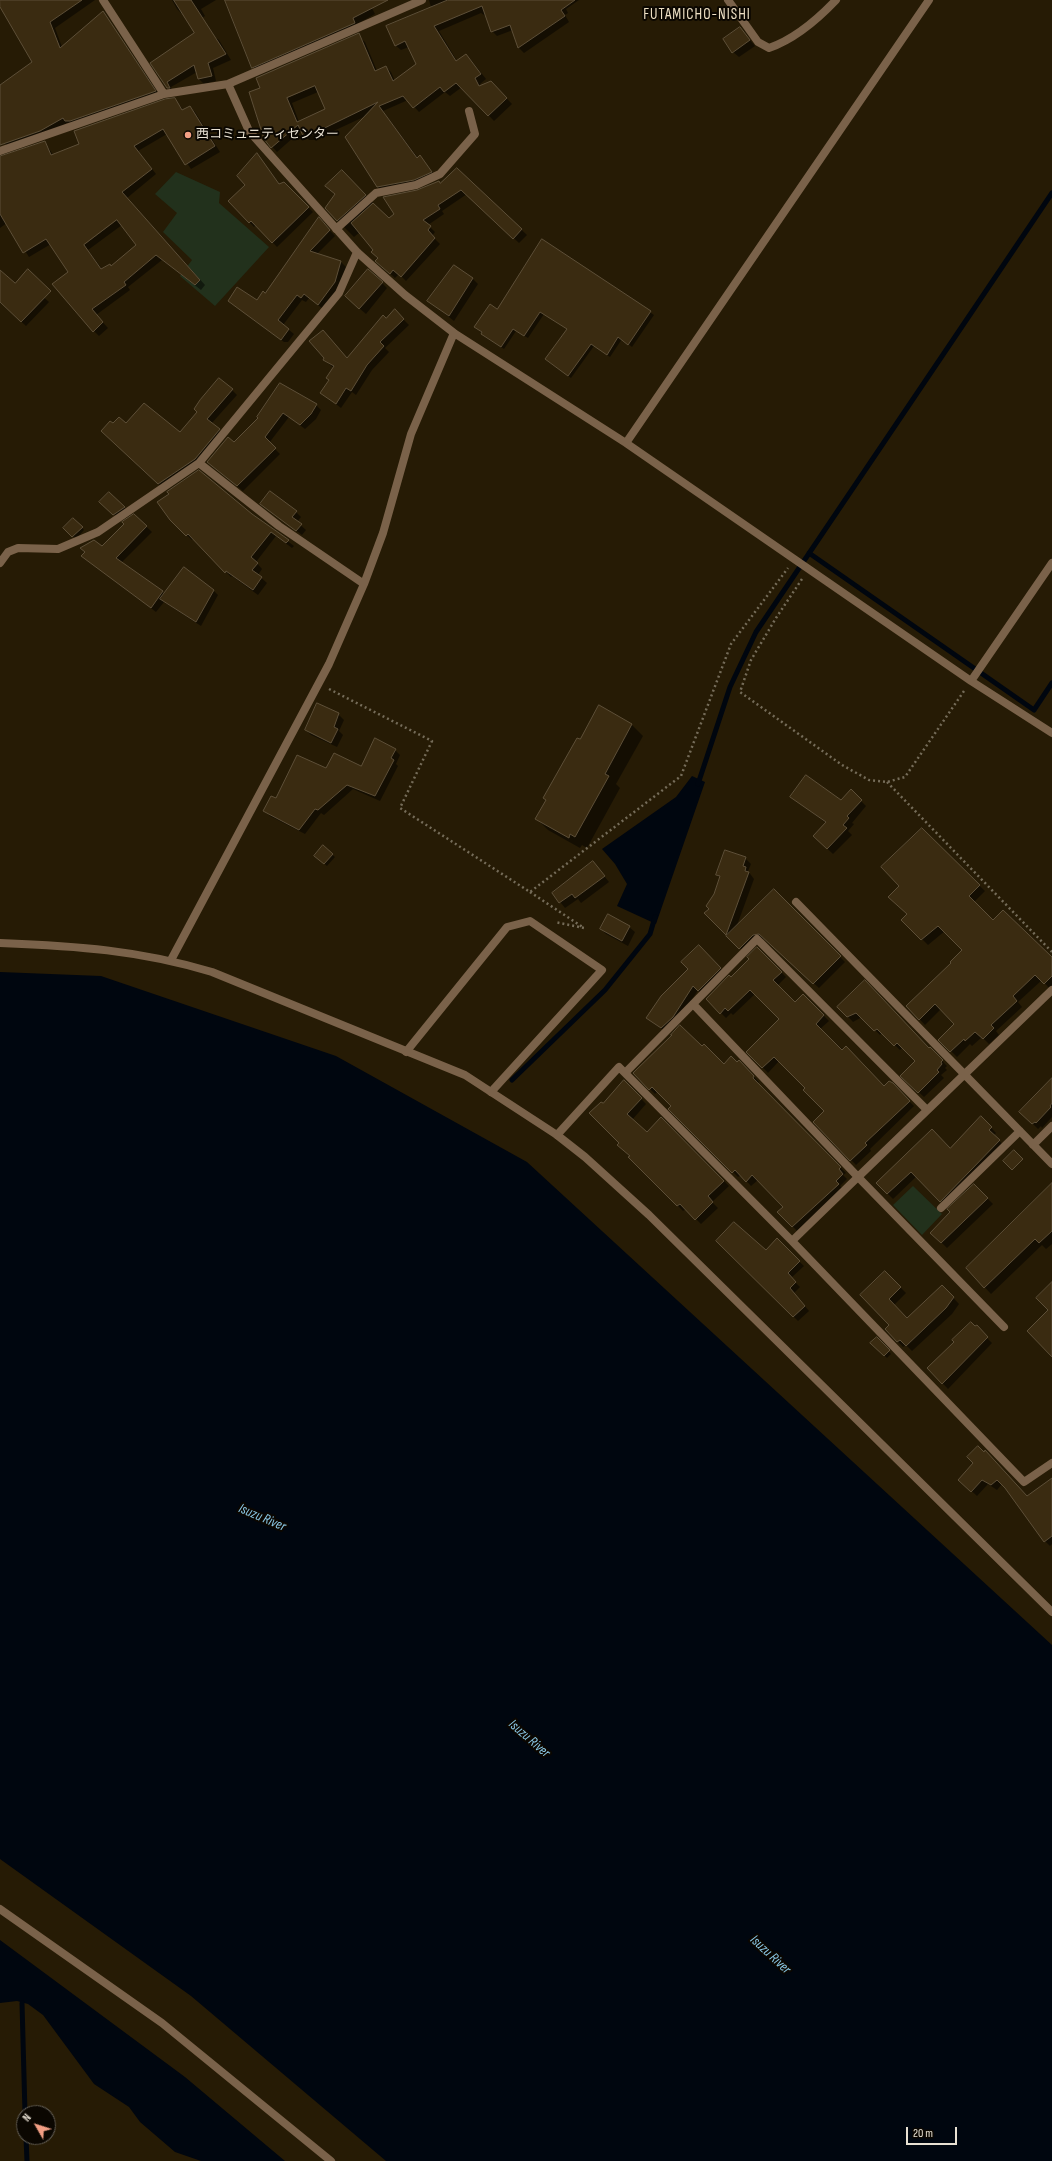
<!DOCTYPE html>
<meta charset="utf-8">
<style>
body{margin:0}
#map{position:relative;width:1052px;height:2161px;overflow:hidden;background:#261b05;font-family:"Sofia Sans Condensed",sans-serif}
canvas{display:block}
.north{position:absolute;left:16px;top:2105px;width:40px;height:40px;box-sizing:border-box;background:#0b0701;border:1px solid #635e55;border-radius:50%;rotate:309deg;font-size:11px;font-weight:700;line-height:16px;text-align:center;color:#e8e1d3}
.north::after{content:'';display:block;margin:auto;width:14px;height:18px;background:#f39f84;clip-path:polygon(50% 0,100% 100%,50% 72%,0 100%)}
.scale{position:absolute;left:906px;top:2127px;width:51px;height:18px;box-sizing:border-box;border:2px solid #e8e1d3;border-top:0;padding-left:5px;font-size:12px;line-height:14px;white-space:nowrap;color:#e8e1d3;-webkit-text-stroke:3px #0b0701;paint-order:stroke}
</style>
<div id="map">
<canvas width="1052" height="2161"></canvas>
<div class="north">N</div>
<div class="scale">20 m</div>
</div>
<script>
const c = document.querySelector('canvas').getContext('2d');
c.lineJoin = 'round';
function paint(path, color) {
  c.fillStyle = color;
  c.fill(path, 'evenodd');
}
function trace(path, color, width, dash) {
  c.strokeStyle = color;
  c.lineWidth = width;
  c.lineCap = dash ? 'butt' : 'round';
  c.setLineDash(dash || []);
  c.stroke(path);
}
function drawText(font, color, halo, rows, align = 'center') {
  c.font = font + ' "Sofia Sans Condensed","Noto Sans JP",sans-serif';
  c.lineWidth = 4;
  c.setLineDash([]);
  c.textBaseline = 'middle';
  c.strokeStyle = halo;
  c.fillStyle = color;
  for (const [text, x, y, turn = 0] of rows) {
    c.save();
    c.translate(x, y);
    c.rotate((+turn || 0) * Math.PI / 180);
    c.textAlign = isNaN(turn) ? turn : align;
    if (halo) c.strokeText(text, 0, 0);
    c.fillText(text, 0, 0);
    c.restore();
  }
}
paint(new Path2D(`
 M176 172 220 192 219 203 269 247 215 306 180 276 192 260 163 232 177 213 155 194Z
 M913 1186 942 1214 922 1235 893 1205Z`), '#22311c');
paint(new Path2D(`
 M692 776 705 782 656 924 617 906 627 884 615 864 602 849 676 797Z
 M0 972 101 976 336 1056 527 1162 1052 1645V2161H386L191 1996 0 1859Z
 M0 1940 185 2077 285 2161H201L175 2152 140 2122 129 2107 94 2084 43 2015 28 2004 17 2001 0 2003Z`), '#00060f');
paint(new Path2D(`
 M0 0H95L55 28 62 47 104 13 160 96 71 126 67 123 45 136 9 149 0 136V85L33 62 0 6Z
 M172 0H216L201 9 205 16 202 18 213 36 219 40 231 60 213 68 216 81 204 84 199 79 197 72 171 87 173 93 152 63 196 34 183 13 182 14 177 9Z
 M226 0H368L375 14 357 24 359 28 258 72 253 67Z
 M429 0H579L566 9 568 13 565 15 569 22 524 53 519 48 513 30 497 36 492 31 487 17 481 13 439 31 457 61 466 55 471 60 486 79 480 84 481 86 491 82 512 104 494 121 462 87 450 96 445 92 419 112 408 100 383 111 418 158 425 162 436 177 383 192 378 187 368 115 314 140H309L302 130 277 152 265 139 261 88 359 37 365 42 377 71 386 67 391 72 395 81 417 64 409 47 401 50 395 45 431 7ZM318 92 327 110 299 122 292 103Z
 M740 28 755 46 739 57 733 52Z
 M175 99 184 111 190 107 195 112 220 152 191 169 167 134 138 151 156 174 127 198 205 285 201 290 162 260 128 287 130 290 96 315 108 328 99 336 94 331 69 272 51 244 29 257 7 223 0 228V168L45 142 53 155 81 145ZM122 225 138 245 111 267 102 269 88 250Z
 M257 154 280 185 284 183 313 212 277 247 256 225 254 227 229 201 247 185Z
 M457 169 527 235 519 243 467 194 442 211 444 214 428 225 435 232 432 236 440 244 406 281 399 274 395 278 382 266 374 250 360 232 354 237 337 220 336 195 327 186 359 188 389 220 418 191 441 184Z
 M324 224 335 236 317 254 341 262 346 267 340 287 323 309 309 298 306 302 302 300 283 325 294 334 288 342H284L229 301 257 302Z
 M543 240 654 315 632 347 622 339 610 357 594 346 571 378 549 362 568 329 544 314 528 338 516 331 504 349 485 337 479 330 498 311Z
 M0 272 15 285 22 278 49 302 26 326 0 302Z
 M473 279 478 284 454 321 430 302Z
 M382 283 387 288 366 314 352 302Z
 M395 311 409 325 385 348 389 352 372 370 356 395 352 392 341 408 322 393 330 381 334 368 324 360 348 359Z
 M232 390 237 395 211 424 224 435 200 464 164 489 138 466 126 425 180 434Z
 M316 405 321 410 316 419 305 429 289 417 269 443 280 454 243 491 208 462 234 443 260 418Z
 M109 493 127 510 117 517 101 502Z
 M261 504 296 512 301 517 297 522 306 530 302 535Z
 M252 514 294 546 292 548 276 536 256 562 262 569 258 575 267 583 258 595 232 576 231 577 194 538 192 540 170 519Z
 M134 515 152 532 121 563 165 594 213 590 218 595 201 626 164 602 156 612 83 556 102 548Z
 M74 519 84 530 76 539 65 528Z
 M600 707 632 725 643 736 616 784 620 788 587 848 582 845 580 848 548 830 537 819Z
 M338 714 344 720 339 731 343 735 337 747 311 735 306 730Z
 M395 750 400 755 396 764 398 766 380 801 353 789 324 815 321 813 305 834 270 816 265 810 276 799 326 770 361 767Z
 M851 791 866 806 852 823 854 824 848 831 852 835 833 854 814 836 826 823 792 797 841 801Z
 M922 830 985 891 974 902 993 921 1052 959V987L1050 989 1042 980 1018 1002 1022 1007 996 1031 999 1035 989 1044 982 1037 972 1046 970 1044 957 1057 940 1040 956 1024 941 1009 925 1025 907 1006 953 963 964 950 945 931 928 945 903 920 908 915 900 886Z
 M323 847 335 857 327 866 315 855Z
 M745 858 751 864 748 871 754 879 736 928 774 890 845 962 819 988 765 938 758 940 745 953 706 913 710 909 721 878 717 875Z
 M593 862 609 882 581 903 578 899 565 908 553 893Z
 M629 927 635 932 628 946 606 934 601 929Z
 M699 946 725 973 703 996 698 990 678 1022 667 1033 647 1018 689 969Z
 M757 948 786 977 777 986 795 1004 803 995 829 1021 820 1029 884 1087 892 1084 914 1106 870 1149 871 1151 856 1165 814 1122 825 1111 806 1088 779 1061 768 1073 748 1052 781 1019 755 994 733 1015 731 1013 726 1018 707 999 751 959Z
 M865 982 947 1066 945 1068 947 1070 941 1075 944 1078 924 1097 902 1076 917 1061 903 1047 900 1050 882 1033 880 1035 862 1017 853 1022 839 1007Z
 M702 1047 724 1065 739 1061 759 1082 757 1084 846 1173 843 1175 847 1179 840 1186 843 1189 797 1231 779 1212 784 1207 758 1180 751 1186 741 1175 738 1177 670 1109 672 1106 658 1091 655 1094 634 1073Z
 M1052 1080V1117L1042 1128 1041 1126 1038 1129 1021 1112Z
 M624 1081 646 1104 632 1120 647 1133 661 1118 729 1186 712 1202 718 1208 701 1224 686 1209 683 1211 630 1157 620 1143 603 1105Z
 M981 1117 996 1133 994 1135 1004 1146 946 1206 917 1176 893 1199 877 1183 950 1149Z
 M974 1185 993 1204 947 1248 932 1233Z
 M1052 1185V1244L1046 1249 1042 1245 991 1294 967 1268Z
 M777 1240 804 1266 791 1278 800 1287 794 1293 809 1311 798 1321 718 1241 765 1251Z
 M885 1272 906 1293 894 1305 907 1319 942 1286 959 1304 952 1314 912 1351 906 1345 903 1347 886 1329 891 1325Z
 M877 1338 891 1354 887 1358 872 1343Z
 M987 1338 992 1343 948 1389 928 1368Z
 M974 1463 1027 1497 1052 1482V1544L1050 1546 1045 1541 1002 1484 997 1490 988 1484 977 1496 960 1480Z`), '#0007');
trace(new Path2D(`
 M809 553 1034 710 1052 683
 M698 784 730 687 756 632 1052 193
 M512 1080 605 990 650 934 655 917
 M22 2003 25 2113
 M26 2137 27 2161`), '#00060f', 5);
const building = new Path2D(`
 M0 0H82L50 22 60 48 103 11 156 91 70 121H65L63 118 40 131 0 145V85L32 62 0 7Z
 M174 0H191L226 54 208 63 212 76 198 79 194 65 167 82 170 88H167L150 63 194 33Z
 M225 0H388L353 18 355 23 252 68Z
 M448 0H575L561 10 565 16 518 48 510 25 491 32 482 6 434 26 456 61 466 54 481 74 475 78 479 86 491 81 507 98 488 116 456 83 444 92 440 87 413 108 403 96 379 106 417 158 420 155 432 172 414 180 377 187 345 137 378 102 304 138 298 125 271 148 264 139 249 92 260 88 256 78 359 33 375 71 386 66 393 81 416 64 405 41 395 46 386 26ZM315 86 325 109 297 122 287 98Z
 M740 27 750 40 732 53 723 39Z
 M175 98 182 110 190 106 215 146 185 165 163 129 134 146 152 169 122 192 200 280 195 285 156 255 124 282 126 285 92 309 103 322 93 332 52 284 68 272 46 239 23 253 0 214V156L45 141 51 155 79 144 74 131 165 99ZM117 220 136 245 111 266 110 264 101 269 84 245Z
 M257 153 279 184 284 182 309 207 272 243 251 221 249 223 228 201 245 185 237 176Z
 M457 168 522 229 513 239 461 190 438 205 440 209 423 220 431 226 428 230 435 238 401 277 393 270 390 274 375 261 378 258 371 252 373 250 351 223 373 203 389 218 394 214 383 197 417 190 439 181 440 183Z
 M342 170 366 195 337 221 325 208 335 194 325 186Z
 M319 217 330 230 310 251 341 261 335 282 318 305 304 294 301 298 297 295 278 320 289 329 281 340 228 301 237 287 257 300 263 291 265 293Z
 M542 239 651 311 628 345 618 337 607 355 591 344 568 376 545 359 567 329 540 312 524 336 513 329 501 347 481 334 482 332 474 327 490 304 497 309Z
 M454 265 473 278 449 316 427 301Z
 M28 269 51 291 21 322 0 302V270L15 283Z
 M368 269 383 282 359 309 345 296Z
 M395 309 404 319 380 342 384 346 367 365 351 391 346 388 336 404 320 393 329 380 326 378 334 366 323 360 324 358 309 341 323 330 347 358 383 315 386 318Z
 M219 378 233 389 207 419 220 429 195 459 158 484 101 431 110 421 113 423 119 417 126 423 144 403 180 432 197 412 194 409 200 400Z
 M280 383 317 404 311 414 300 425 283 413 265 437 276 448 237 486 207 462 228 437 234 442 258 418 257 417Z
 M199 470 252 514 289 540 286 543 271 532 251 557 258 563 252 570 262 577 253 590 226 571 225 573 188 534 186 536 170 520 157 502 169 494 167 492Z
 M270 491 297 511 292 517 302 524 296 531 260 504Z
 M109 492 125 507 113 515 99 502Z
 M134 514 147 526 116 558 163 591 151 608 81 556 85 552 80 548 94 540 102 546 124 524 122 522Z
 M73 518 83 527 72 537 63 528Z
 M184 567 214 590 196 622 160 599Z
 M317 703 339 713 334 727 338 729 331 743 305 730Z
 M599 705 632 724 605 774 609 776 575 837 570 834 569 838 535 819 546 800 543 798 577 738 580 739Z
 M375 738 396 749 391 758 394 760 375 796 347 785 318 810 315 809 299 830 263 811 271 796 276 798 297 755 326 768 334 753 361 766Z
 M806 775 841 800 851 789 862 800 847 816 849 818 843 825 847 828 827 849 813 836 826 822 790 797Z
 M922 828 980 885 969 896 993 920 1003 910 1052 957V976L1044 984 1035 975 1013 996 1017 1001 991 1025 994 1028 983 1039 975 1032 965 1041 964 1039 950 1052 938 1040 954 1024 935 1004 919 1020 906 1006 951 963 950 962 962 950 938 926 921 940 901 920 907 914 888 897 899 886 881 867Z
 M323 845 333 854 324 864 314 856Z
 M725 850 746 857 743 866 746 867 745 871 749 872 726 935 704 913 709 909 706 906 714 894 720 876 716 875Z
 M593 861 605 876 575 898 572 894 559 903 552 893Z
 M774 889 841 956 813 984 759 934 753 935 739 949 726 936Z
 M608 914 630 926 622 941 600 929Z
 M699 945 721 968 698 991 693 986 673 1017 661 1028 646 1018 661 996 688 969 681 962Z
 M757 947 782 972 773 980 795 1002 803 994 824 1015 816 1024 842 1050 846 1046 884 1086 889 1081 893 1083 910 1101 865 1143 867 1145 850 1161 813 1122 824 1111 803 1090 805 1088 774 1057 762 1068 746 1052 779 1019 750 990 728 1011 725 1008 720 1014 706 999 729 975 731 977 749 959 747 957Z
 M865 980 929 1048 930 1047 943 1060 941 1062 942 1064 937 1070 939 1072 918 1093 900 1076 915 1061 897 1043 894 1046 877 1029 874 1031 856 1013 847 1017 837 1007Z
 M680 1025 702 1046 704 1044 724 1064 731 1056 737 1062 739 1060 754 1076 753 1078 841 1167 839 1169 843 1174 836 1181 839 1184 792 1227 777 1212 783 1207 752 1175 746 1182 735 1170 732 1173 668 1109 671 1106 652 1087 649 1090 633 1073 672 1035H671Z
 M1052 1078V1103L1050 1106 1051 1107 1036 1123 1035 1122 1032 1124 1019 1112Z
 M624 1080 642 1098 627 1114 647 1132 661 1117 724 1181 708 1196 713 1202 695 1220 680 1204 677 1206 628 1157 630 1156 617 1145 619 1143 589 1113 601 1102 603 1103Z
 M981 1116 992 1127 989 1130 1000 1140 940 1202 911 1172 887 1194 876 1183 932 1129 950 1148Z
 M1014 1150 1023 1159 1012 1170 1003 1161Z
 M1052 1183V1231L1039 1243 1035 1239 984 1288 966 1268Z
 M974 1184 988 1198 941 1243 930 1233 950 1212 947 1209Z
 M734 1222 766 1250 777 1238 800 1261 788 1273 796 1282 790 1288 805 1306 793 1317 716 1241Z
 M885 1271 901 1287 889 1299 907 1318 942 1285 954 1297 946 1308 906 1346 900 1340 897 1342 885 1329 889 1325 860 1295Z
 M1052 1282V1357L1027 1331 1048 1310 1036 1298Z
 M971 1322 975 1326 977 1325 988 1337 942 1384 927 1368 954 1342 952 1340Z
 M877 1337 890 1350 884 1356 870 1343Z
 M978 1446 984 1452 985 1450 1027 1496 1052 1478V1536L1044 1542 1005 1488 997 1480 991 1485 982 1480 971 1492 958 1480 973 1463 967 1457Z`);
paint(building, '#3a2b11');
trace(building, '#5d4f38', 1);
trace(new Path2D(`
 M802 579 776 618 751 660 740 692 842 765 869 780 887 782 905 777 964 691
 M329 689 432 741 400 808 530 892 681 776 731 644 788 568
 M887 782 1052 952
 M530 892 584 928 555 922`), '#756c59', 2.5, [2, 3]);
trace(new Path2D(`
 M103 0 164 94
 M728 0 758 42 769 48C795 39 817 20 836 0
 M228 84 249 131 357 252 405 295 454 333 626 443 971 681 1052 733
 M0 151 164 94 228 84 422 0
 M336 229 376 193 416 185 440 174 475 134 469 111
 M626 443 929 0
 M199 463 279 526 364 584
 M0 563 8 552 18 548 58 549 98 532 199 463 339 293 357 252
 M971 681 1052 563
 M796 902 1052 1164
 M171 960 329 664 364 584 383 533 411 434 454 333
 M693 1004 858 1177 1052 990
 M406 1052 507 927 530 921 602 970 491 1092
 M625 1073 792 1241 858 1177 1004 1327
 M557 1135 619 1067 625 1073 757 939 927 1110
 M1033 1145 1052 1126
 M941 1208 1020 1131
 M792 1241 1024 1482 1052 1463
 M0 1909 162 2023 331 2161`), '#7a624a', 8);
trace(new Path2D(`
 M0 943C76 946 139 950 212 972L465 1075 557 1135 585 1157 649 1215 1052 1612`), '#7a624a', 8);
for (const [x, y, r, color] of [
 [188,135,4,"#f39f84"]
]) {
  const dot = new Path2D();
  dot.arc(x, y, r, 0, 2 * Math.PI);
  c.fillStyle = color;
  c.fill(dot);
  trace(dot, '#0b0701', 1.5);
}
drawText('13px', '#e8e1d3', '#0b0701', [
 ["西コミュニティセンター",196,135]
], 'left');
drawText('italic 14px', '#8bc8e6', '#0b0701', [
 ["Isuzu River",262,1518,23],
 ["Isuzu River",529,1739,41],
 ["Isuzu River",770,1955,43]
]);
c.letterSpacing = '1px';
drawText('15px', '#eee0c4', '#0b0701', [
 ["FUTAMICHO-NISHI",697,15]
]);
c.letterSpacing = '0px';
</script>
